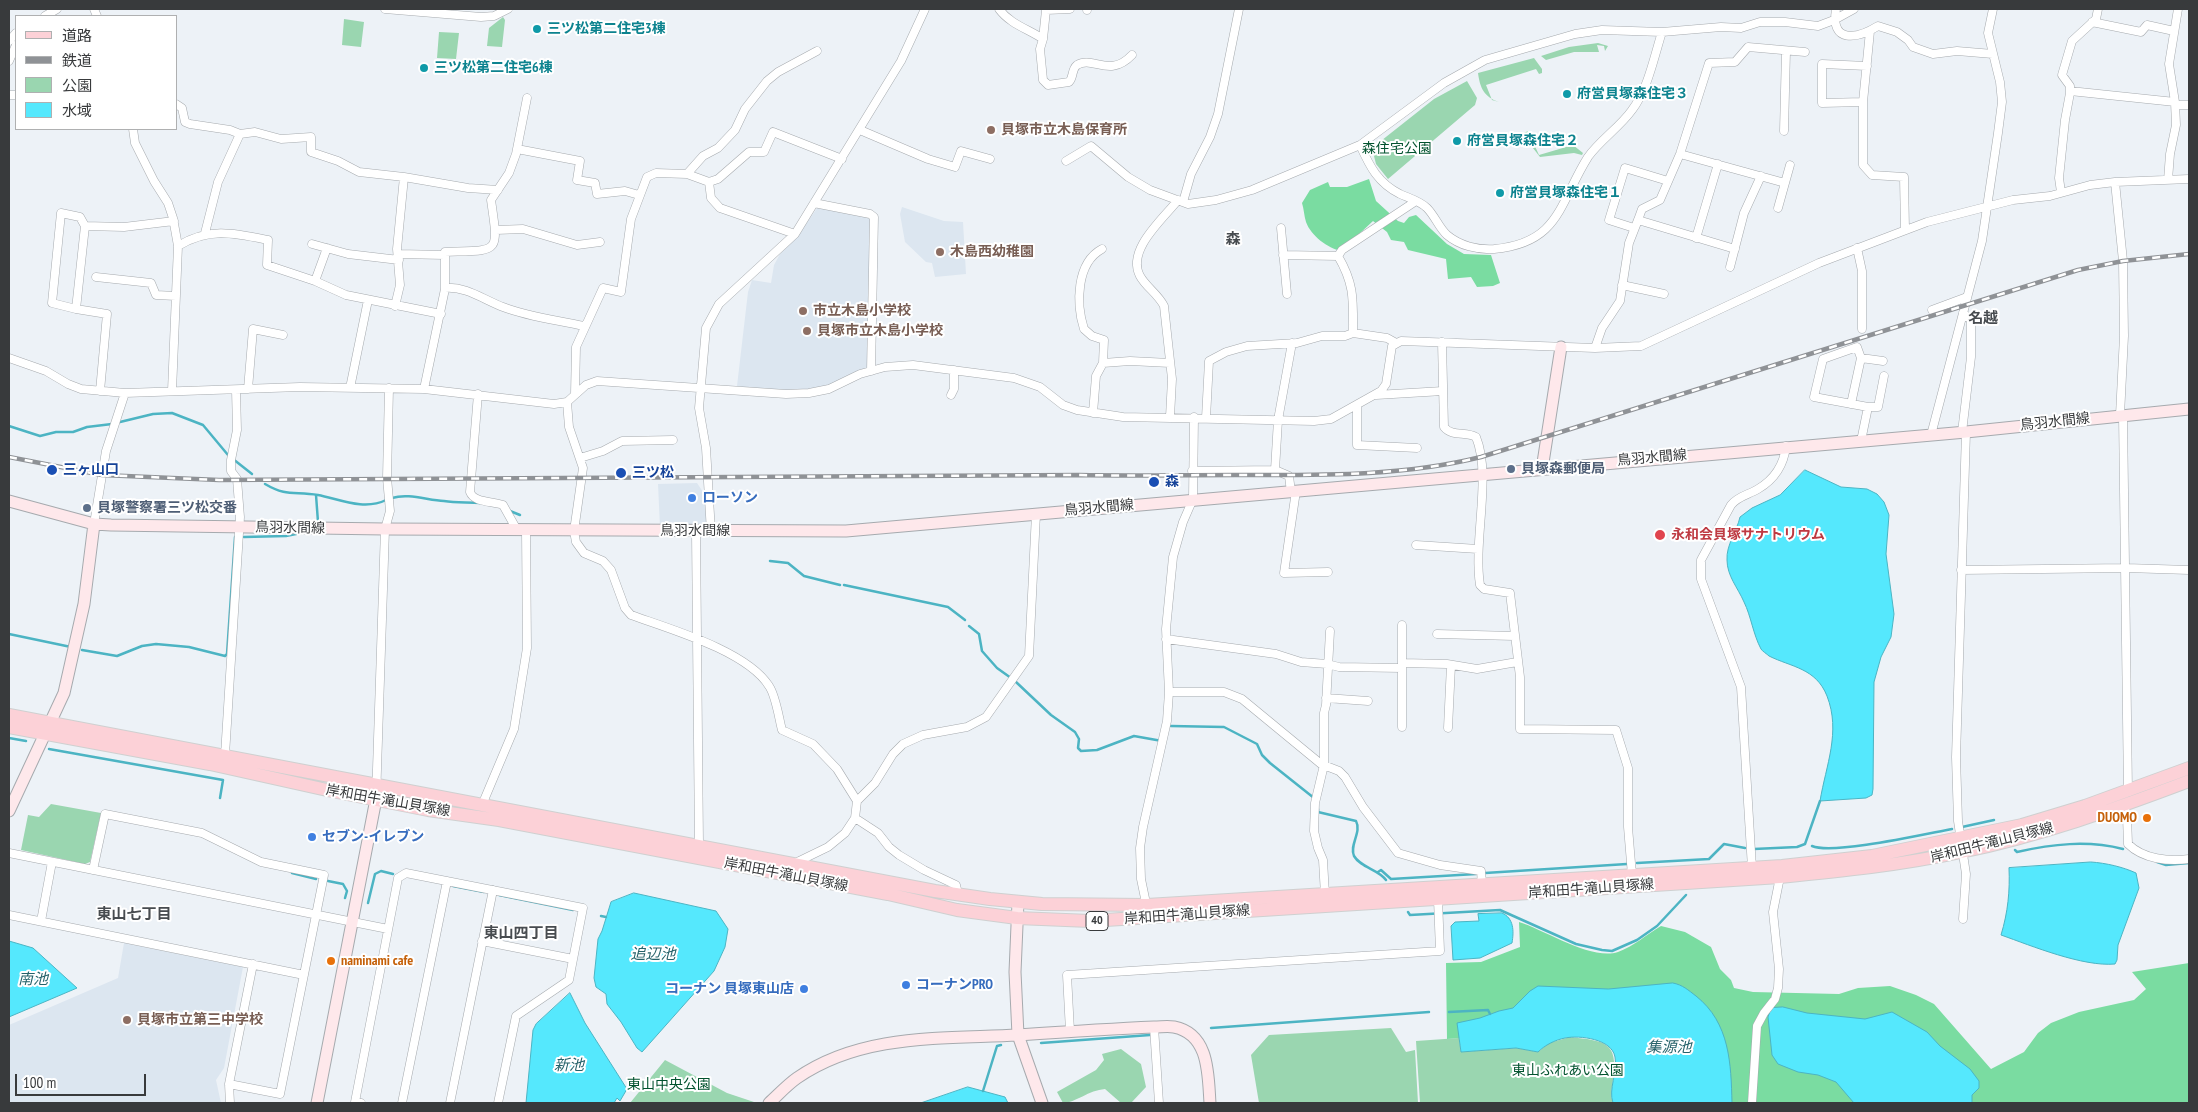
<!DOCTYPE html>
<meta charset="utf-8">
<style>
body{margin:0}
#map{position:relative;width:2198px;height:1112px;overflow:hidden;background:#edf2f7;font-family:"PT Sans Narrow","Noto Sans JP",sans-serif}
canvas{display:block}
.frame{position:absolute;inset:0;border:10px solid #383a3c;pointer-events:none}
.legend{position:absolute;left:15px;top:15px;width:162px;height:115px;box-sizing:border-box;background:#fff;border:1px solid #afb0b1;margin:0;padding:6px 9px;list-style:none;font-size:15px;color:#383a3c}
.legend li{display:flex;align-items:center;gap:10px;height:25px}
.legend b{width:25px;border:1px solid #afb0b1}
.scale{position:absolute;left:15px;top:1074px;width:131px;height:22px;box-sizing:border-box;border:2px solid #383a3c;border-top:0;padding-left:6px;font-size:15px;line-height:18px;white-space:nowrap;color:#383a3c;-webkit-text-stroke:4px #fff;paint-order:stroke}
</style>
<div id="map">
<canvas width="2198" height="1112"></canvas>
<div class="frame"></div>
<ul class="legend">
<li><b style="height:6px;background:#fcd1d7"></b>道路</li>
<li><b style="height:6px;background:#8f9296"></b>鉄道</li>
<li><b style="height:14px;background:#9ad6b0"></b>公園</li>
<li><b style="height:14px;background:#55e8fd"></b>水域</li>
</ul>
<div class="scale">100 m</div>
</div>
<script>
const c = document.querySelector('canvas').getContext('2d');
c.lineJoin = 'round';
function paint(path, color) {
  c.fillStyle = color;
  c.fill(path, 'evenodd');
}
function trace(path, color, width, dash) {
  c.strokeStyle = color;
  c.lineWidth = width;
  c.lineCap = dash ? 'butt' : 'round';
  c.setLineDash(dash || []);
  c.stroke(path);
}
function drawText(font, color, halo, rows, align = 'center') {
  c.font = font + ' "PT Sans Narrow","Noto Sans JP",sans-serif';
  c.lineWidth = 4;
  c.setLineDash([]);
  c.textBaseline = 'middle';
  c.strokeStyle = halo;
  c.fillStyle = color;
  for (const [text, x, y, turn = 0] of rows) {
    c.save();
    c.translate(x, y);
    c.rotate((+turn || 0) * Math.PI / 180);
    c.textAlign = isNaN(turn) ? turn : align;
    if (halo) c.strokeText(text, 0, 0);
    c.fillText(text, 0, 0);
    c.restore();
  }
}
paint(new Path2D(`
 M818 207 870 217 874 223 871 371 829 389 786 394 737 386 748 292 752 280 771 283 774 265 780 254 795 239Z
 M902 207 944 221 963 222 966 274 935 277 932 263 926 262 905 242 900 214Z
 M697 483 707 498 708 524 705 527H660L658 484Z
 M124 943 243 967 224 1068 216 1080 221 1103H9V1025L118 978Z`), '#dce6f0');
paint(new Path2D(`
 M503 17 505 20 502 47 487 46 489 28Z
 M344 19 364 22 361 47 342 45Z
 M439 32 459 33 456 59 437 58Z
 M1598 43 1608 46 1605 51 1604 46 1597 45 1599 52H1574L1546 60 1541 56 1569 47Z
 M1534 58 1542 69V73L1539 74 1536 69 1486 85 1492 100 1499 102C1484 97 1480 88 1478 73Z
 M1467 81 1477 98 1475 105 1388 179 1376 164 1372 148 1434 99Z
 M1528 131 1539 155 1573 145 1583 153 1582 155 1574 153 1540 157 1522 134Z
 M51 804 101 813 90 862 85 864 21 850 28 815 39 817Z
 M1391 1028 1406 1052 1415 1050 1418 1103H1259L1251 1055 1269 1035Z
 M1570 1037C1604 1041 1619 1041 1613 1080 1612 1087 1610 1096 1613 1103H1420L1416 1041 1459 1038 1461 1052 1516 1048 1538 1052 1549 1043Z
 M1121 1049 1141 1064 1146 1087 1131 1103H1121L1105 1089C1089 1090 1075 1103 1063 1103L1057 1092 1096 1070 1104 1060 1102 1054Z
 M665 1060 727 1093 757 1103H630Z`), '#9ad6b0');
paint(new Path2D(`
 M1369 179 1376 201 1398 221 1404 223 1409 217 1416 215 1447 244 1464 254 1491 255 1500 283 1493 286 1477 287 1471 277 1448 279 1446 259 1408 250 1404 242 1391 240 1387 232 1373 221 1341 251C1328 248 1311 236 1306 222 1304 216 1304 209 1302 203L1310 190 1328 182 1330 187H1347Z
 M1519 922C1545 930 1592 961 1618 952 1634 946 1646 935 1661 926L1685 932 1711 947 1720 969 1731 980 1734 988 1753 992 1839 994 1858 988 1890 986 1916 995 1934 1004 1991 1069 2024 1052 2038 1033 2051 1023 2079 1012 2134 1000 2146 989 2132 972 2189 963V1103H1640L1639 1044 1572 1009 1459 1038 1447 1039 1446 963 1481 962 1520 947Z`), '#7adca1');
const water = new Path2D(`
 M1805 470 1841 487 1867 489 1877 494 1884 502 1889 515 1886 554 1894 614 1891 637 1881 657 1874 682 1873 789 1872 795 1866 798 1820 801C1826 765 1841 732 1827 696 1816 668 1791 667 1769 656 1767 654 1762 651 1761 649 1753 634 1751 616 1744 602 1738 588 1727 576 1727 560 1726 545 1737 531 1740 517L1752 508 1780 495Z
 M2091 862C2106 863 2123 867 2136 873L2139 888 2118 945 2117 960 2115 964C2083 967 2032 946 2001 935 2008 912 2010 891 2009 868Z
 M634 893 716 911 728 929 725 947 714 971 642 1052 637 1048 621 1022 607 1004 606 994 596 987 594 978 598 939 602 931 611 902Z
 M1502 913C1514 918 1514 931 1512 943L1480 958 1453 960 1451 926 1455 922 1479 921 1478 914Z
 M9 941 33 948 77 988 9 1017Z
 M1673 983C1683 985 1688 990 1696 996 1730 1023 1731 1064 1732 1103H1613C1608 1089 1618 1072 1615 1057 1612 1039 1580 1035 1565 1038 1555 1040 1545 1045 1538 1052L1516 1048 1461 1052 1457 1023 1480 1018 1499 1011 1513 1008 1530 991 1538 986 1608 989Z
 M570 993 585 1023 627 1089 620 1101 617 1098 614 1103H526L533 1030 536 1024Z
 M1783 1007 1807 1013 1865 1019 1892 1012 1927 1032 1940 1046 1970 1069 1979 1081V1088L1972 1095V1103H1854L1836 1082 1818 1075 1798 1072 1778 1064 1772 1055 1768 1017 1771 1008Z
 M968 1087 1005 1097 1008 1103H921Z`);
paint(water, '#55e8fd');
trace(water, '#4cb4c3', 1);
trace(new Path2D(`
 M120 422 153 414 172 413 203 425 228 455
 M9 426 40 436 56 432H73L87 427 112 424
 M233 459 252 474
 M265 484C287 497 295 491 318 495 339 499 364 511 386 500
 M316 495 318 522
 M392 498C408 493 427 500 444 501 456 503 468 502 480 503
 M510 511 520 515
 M244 537 286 536 301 533
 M770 561 788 563 804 576 840 585
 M844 585 948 607 965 620
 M969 626 979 634 982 651 997 668 1011 678
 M9 634 71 647
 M82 650 117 656 142 646 156 644 189 647 225 656 227 654 235 537
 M1016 682 1051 715 1075 732 1079 739 1078 748 1081 751 1097 750 1134 736 1162 741
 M1171 726 1224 727 1257 744 1262 755 1270 763 1314 798
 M9 738 26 741
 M49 749 223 780 220 798
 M1318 809V812L1356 821C1362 832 1349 845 1354 856 1361 868 1378 869 1386 880
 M1962 827 1994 820
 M1812 846C1833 855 1925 834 1952 829
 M1754 849 1797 847 1805 844 1820 801
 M2015 850 2017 852C2052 844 2087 840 2123 849
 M2157 862 2166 865 2189 863
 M1637 863 1709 859 1724 844 1745 848
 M1378 872 1381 870 1391 879 1476 874
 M292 873 316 879
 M1485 873 1627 864
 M328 881 343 884 347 891 345 898
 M453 886 484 892
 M499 895 573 910
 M368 903 375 874 381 871 393 874
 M1408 912 1410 915 1500 910 1576 944 1602 950 1612 951 1637 940 1657 926 1686 895
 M601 916 606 917
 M1449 1012 1488 1010 1490 1014
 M1211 1028 1429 1012
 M1041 1043 1150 1035
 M983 1091 997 1046 1001 1045`), '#4cb4c3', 2.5);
const street = new Path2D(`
 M94 9 97 16
 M385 9 481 17 494 16 508 9
 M999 9C1010 24 1028 29 1043 39
 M1070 9 1046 10 1043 39 1040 49 1043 80 1048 85 1069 82C1074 77 1071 70 1077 65 1093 55 1109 79 1132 55
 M1087 9V10
 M1836 9C1830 44 1857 39 1878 26L1897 32 1908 40 1913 47 1933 54 1957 51 1993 54
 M45 16 57 9
 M2092 22 2141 32 2147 25 2174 31
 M1870 31 1863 102V165L1872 175 1904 177 1905 230
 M9 41 16 33
 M9 61 16 45
 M2070 91 2175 102
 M9 95H16
 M1863 102 1822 103V64L1867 66
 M176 104 182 108 185 122 190 124 230 130 240 134 255 132 281 139 311 137V152L338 161 359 172 404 177 468 188 498 190
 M2175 105H2189
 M133 129 135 143 154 181 168 203 173 218 178 246 172 391
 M860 130 928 159 955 167 961 151 990 159
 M1784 131 1786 51
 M1360 145C1370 167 1378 183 1400 194 1409 198 1420 201 1427 208 1435 216 1439 228 1447 235 1460 246 1478 250 1494 249 1560 243 1559 203 1588 157 1600 140 1620 127 1632 110 1648 89 1654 57 1662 32
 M517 149 580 161 577 180 595 183 597 194 625 191 639 195
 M1680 154 1785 183
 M1066 161 1091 146 1128 177 1150 190 1188 204 1216 200 1252 190 1360 145 1444 83 1485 60 1575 34 1602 30 1662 32 1721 27 1741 28 1760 22H1785L1818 26 1834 20 1854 9
 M687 174 703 156 718 148 735 130 745 109 767 81 778 72 817 51
 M2168 180 2170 154 2176 125 2175 102 2169 64 2178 9
 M709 182 711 198 720 208 795 234
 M2115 182 2123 261 2124 336 2120 415
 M2061 192 2059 178 2065 120 2070 93V86L2062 75 2072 41 2096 19 2098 9
 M1183 202 1191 174 1210 137 1218 114 1239 9
 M814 203 870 214 874 217 871 371
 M1778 208 1790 165
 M1638 220 1735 249
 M85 226 124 227 174 221
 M1281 228 1287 294
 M1634 228 1609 220 1625 168 1668 181
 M496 230 523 229 577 245 600 242
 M205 233 218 182 240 134
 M1696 238 1718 164
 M312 244 348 254 399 260
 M178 246C209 227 234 233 268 240L267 265 315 281 346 295 441 314
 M1857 248 1862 271V329
 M1102 249C1076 263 1076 304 1084 329L1092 336 1104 340 1103 363
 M398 254 445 255
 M1283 255 1338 256C1355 285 1353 301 1353 333
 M1338 256 1342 250 1416 201
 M1730 267 1744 213 1761 176
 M96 277 151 283 156 295 176 296
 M315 281 327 248
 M1622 285 1664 294
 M445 288C466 286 484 300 503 307 529 317 557 320 584 326
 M395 306 400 285 397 249 404 177
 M76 309 85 226 80 217 61 213 52 303 76 309 107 314 100 391
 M1932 310 1967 297
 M1442 342 1444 427C1452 437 1466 431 1476 437 1492 476 1473 540 1480 585L1484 589 1510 593 1520 677V729L1616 730 1628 768V827L1632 875
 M1595 348 1602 328 1620 301 1629 243 1638 220 1642 209 1660 200 1680 154 1709 63 1735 62 1748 47 1805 52
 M9 358 46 371 68 384 81 389 125 393 300 387 424 389 554 404 567 402 586 385 597 381 786 394 809 393 829 389 860 374 885 367 913 365 1014 378 1040 387 1063 405 1077 410 1123 417 1314 421 1331 419 1381 391 1386 384 1392 346 1401 341 1595 348 1641 346 1819 263 1927 222 2013 200 2050 196 2090 185 2115 182 2189 179
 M1861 358 1883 361
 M350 388 368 300
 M248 389 253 329 283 335
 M424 389 445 289V252C500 250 499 255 491 200L509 173 516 154 527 98
 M478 394 470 492C474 503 493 501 503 505L517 530
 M575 394 576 347 603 288 621 292 631 219 647 177 656 173 687 174 709 182 718 179 749 152H764L773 132 842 159
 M951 395 954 389V370
 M1376 395 1443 391
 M567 402 569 427 583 468 574 531 576 542 584 553 603 561 611 570 625 608 631 615C670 629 747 651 769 686 776 696 779 719 782 730L813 744 837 769 857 801
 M1851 404 1861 358 1857 347 1823 359 1814 397 1868 407H1878L1884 376
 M1357 405V445L1417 448
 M1093 413 1096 376 1103 363 1130 361 1170 363
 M2123 415 2128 792
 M1170 417 1172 379 1164 306C1158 294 1146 287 1140 276 1126 250 1163 219 1178 200
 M1206 418 1209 361 1226 352 1247 346 1297 343 1322 336H1345L1353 333 1387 338 1396 343
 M1962 432 1971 357V320L1963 313
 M1931 435 1982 241 1998 133 2002 102 2000 82 1988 33 1993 9
 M1861 441 1868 407
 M580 458 603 451 622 441 673 440
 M1275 470 1278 420 1292 343
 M1192 471 1275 470 1289 476 1291 492
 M1296 491 1284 573 1328 572
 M94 524 106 451 125 393
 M696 532 699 845
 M711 532 706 448 699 408 706 328 719 304 795 234 901 61 925 9
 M1416 545 1478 549
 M1961 570 2126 568 2189 570
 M1437 634 1514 636
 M1166 639 1276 654 1301 662 1327 664 1339 667 1402 668
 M1402 663 1447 664 1477 669 1517 662
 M1169 692H1224L1242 699 1321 764 1339 771 1345 777 1363 807 1398 853 1440 865 1481 871 1482 885
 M1326 698 1368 701
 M1402 727V625
 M1448 728 1451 665
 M225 755 240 517 237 479 231 471V460L237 430 236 390
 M376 799 385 529 390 511 387 478 389 388
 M482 805 514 729 527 648 526 530
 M2124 805 2127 817 2128 844C2143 859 2169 862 2189 859
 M855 818 878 833 889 847 899 855 924 870 956 885 958 894
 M9 853 388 929
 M795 863 828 847 845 833 855 818 857 801 875 783 893 754 903 744 923 735 967 727 986 717 1029 656 1036 514
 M1752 868 1741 687 1701 579V560L1731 505C1738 496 1748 495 1758 489 1775 479 1784 464 1786 446
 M93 870 105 814 202 833 261 862 324 875 280 1094 229 1084
 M1325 895 1323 860 1318 848 1314 831 1315 803 1324 765V713L1326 705 1330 631
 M1147 908 1141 879 1140 848 1143 827 1167 721 1169 692 1166 629 1173 557 1183 522 1193 499 1194 417
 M9 915 304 975
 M1963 919 1966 874 1958 821 1956 757 1966 432
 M41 921 52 862
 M482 941 573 959
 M1154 1027 1159 1103
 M1070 1031 1067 975 1440 951 1438 899
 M230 1103 229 1084 253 964
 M361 1103 355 1102 398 878 406 873 583 908 569 980 516 1016 498 1103
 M402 1103 447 881
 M450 1103 493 890
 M1752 1103 1757 1026 1764 1013 1775 999 1778 988 1779 969 1773 912 1780 877`);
const secondary = new Path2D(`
 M1542 469 1561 347
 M9 501 94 524 111 525 385 529 846 531 1966 432 2189 409
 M9 811 64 693 84 604 94 524
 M1018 902 1015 972 1018 1035 1042 1103
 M317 1103 376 799
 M769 1103C778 1095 787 1085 797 1078 862 1033 943 1039 1018 1035 1063 1032 1109 1029 1154 1027 1161 1027 1168 1026 1174 1027 1210 1034 1208 1076 1210 1103`);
const primary = new Path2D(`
 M9 715 935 891 990 899 1042 904 1147 905 1782 866 1872 856 2022 825 2085 806 2189 768
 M9 727 210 764 327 790 428 810 499 820 888 894 957 910 1017 918 1090 921 1780 877C1841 871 1901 865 1961 852 2039 836 2115 809 2189 781`);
trace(street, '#a6aaae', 9);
trace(secondary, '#a6aaae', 13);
trace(primary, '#cfd0d0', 14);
trace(street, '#fff', 8);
trace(secondary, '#fee8eb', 11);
trace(primary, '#fcd1d7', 12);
const rail = new Path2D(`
 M9 457 102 475 219 480 1079 475C1131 476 1183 475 1235 475 1318 475 1400 477 1481 457L2078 270 2123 261 2189 254`);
trace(rail, '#8f9296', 4.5);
trace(rail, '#fff', 2.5, [8]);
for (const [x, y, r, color] of [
 [537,29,5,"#0f9aa8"],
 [424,68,5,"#0f9aa8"],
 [1567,94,5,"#0f9aa8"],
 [991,130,5,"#8d6e63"],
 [1457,141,5,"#0f9aa8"],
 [1500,193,5,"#0f9aa8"],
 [940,252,5,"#8d6e63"],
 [803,311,5,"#8d6e63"],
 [807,331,5,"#8d6e63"],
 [1511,469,5,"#5c6f8a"],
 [52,470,6,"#1a4fb4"],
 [621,473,6,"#1a4fb4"],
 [1154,482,6,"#1a4fb4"],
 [692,498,5,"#3f7fe0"],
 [87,508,5,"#5c6f8a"],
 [1660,535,6,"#e0444e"],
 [2147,818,5,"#e8710a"],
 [312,837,5,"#3f7fe0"],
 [331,961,5,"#e8710a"],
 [906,985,5,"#3f7fe0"],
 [804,989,5,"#3f7fe0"],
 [127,1020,5,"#8d6e63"]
]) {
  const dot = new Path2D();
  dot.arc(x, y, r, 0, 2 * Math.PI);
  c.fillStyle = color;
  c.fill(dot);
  trace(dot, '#fff', 2);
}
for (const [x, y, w] of [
 [1097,921,22]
]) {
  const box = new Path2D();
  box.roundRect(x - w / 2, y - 9.5, w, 19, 4);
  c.fillStyle = '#fff';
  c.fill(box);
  trace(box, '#383a3c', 1);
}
drawText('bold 12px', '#383a3c', null, [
 ["40",1097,921]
]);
drawText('bold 14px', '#0d838f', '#fff', [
 ["三ツ松第二住宅3棟",547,29],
 ["三ツ松第二住宅6棟",434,68],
 ["府営貝塚森住宅３",1577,94],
 ["府営貝塚森住宅２",1467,141],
 ["府営貝塚森住宅１",1510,193]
], 'left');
drawText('bold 14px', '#785e54', '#fff', [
 ["貝塚市立木島保育所",1001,130],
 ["木島西幼稚園",950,252],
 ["市立木島小学校",813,311],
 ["貝塚市立木島小学校",817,331],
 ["貝塚市立第三中学校",137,1020]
], 'left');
drawText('14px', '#01522e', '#fff', [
 ["森住宅公園",1397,149],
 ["東山ふれあい公園",1568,1071],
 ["東山中央公園",669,1085]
]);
drawText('14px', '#383a3c', '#fff', [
 ["鳥羽水間線",2055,422,-6],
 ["鳥羽水間線",1652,458,-5],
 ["鳥羽水間線",1099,508,-5],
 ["鳥羽水間線",290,528,1],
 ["鳥羽水間線",695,531],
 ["岸和田牛滝山貝塚線",388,801,10],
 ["岸和田牛滝山貝塚線",1992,843,-14],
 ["岸和田牛滝山貝塚線",786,875,11],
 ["岸和田牛滝山貝塚線",1591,889,-4],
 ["岸和田牛滝山貝塚線",1187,915,-4]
]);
drawText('bold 14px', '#4e5e75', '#fff', [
 ["貝塚森郵便局",1521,469],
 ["貝塚警察署三ツ松交番",97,508]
], 'left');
drawText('bold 14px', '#164399', '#fff', [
 ["三ヶ山口",63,470],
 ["三ツ松",632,473],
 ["森",1165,482]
], 'left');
drawText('bold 14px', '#366cbe', '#fff', [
 ["ローソン",702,498],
 ["セブン-イレブン",322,837],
 ["コーナンPRO",916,985],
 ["コーナン 貝塚東山店",794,989,"right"]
], 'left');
drawText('bold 14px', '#be3a42', '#fff', [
 ["永和会貝塚サナトリウム",1671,535]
], 'left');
drawText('bold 14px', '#c56008', '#fff', [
 ["DUOMO",2137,818],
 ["naminami cafe",341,961,"left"]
], 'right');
drawText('bold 15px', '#484c50', '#fff', [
 ["森",1233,240],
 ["名越",1983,319],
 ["東山七丁目",134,915],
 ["東山四丁目",521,934]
]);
drawText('italic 15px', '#26626a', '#fff', [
 ["追辺池",653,955],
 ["南池",33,980],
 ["集源池",1669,1048],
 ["新池",569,1066]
]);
</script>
